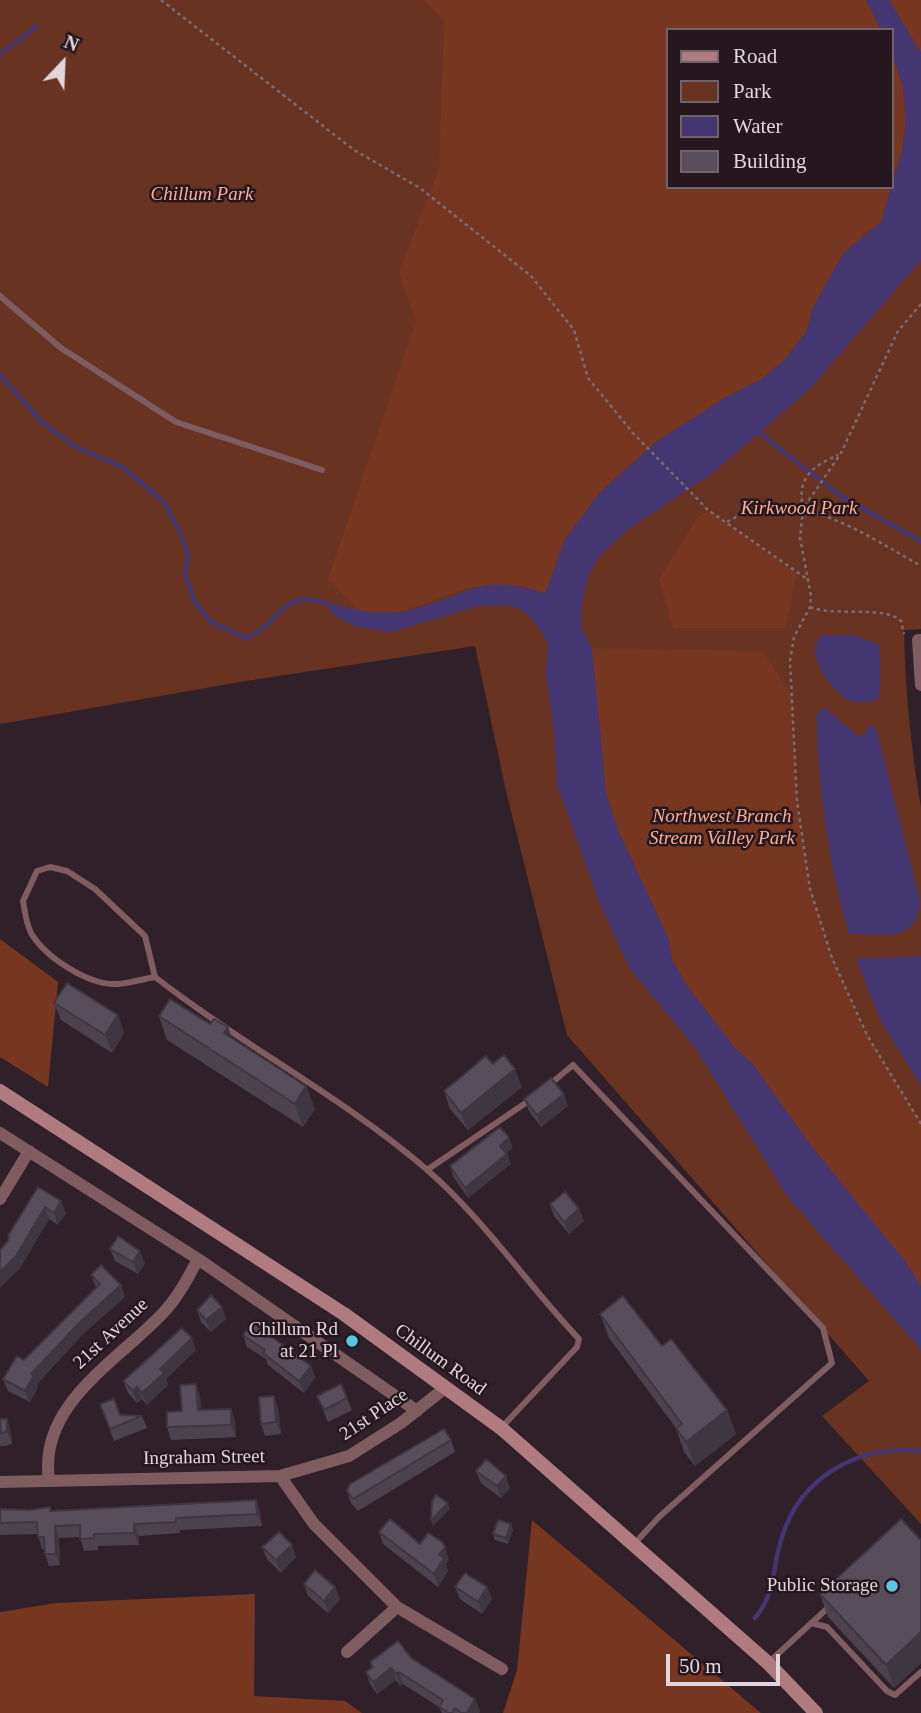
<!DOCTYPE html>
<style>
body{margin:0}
#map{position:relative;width:921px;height:1713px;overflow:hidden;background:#302029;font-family:Georgia,serif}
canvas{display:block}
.legend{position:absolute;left:666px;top:28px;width:228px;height:161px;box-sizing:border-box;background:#26171f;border:2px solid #71636a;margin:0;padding:9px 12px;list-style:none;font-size:21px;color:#e1d6db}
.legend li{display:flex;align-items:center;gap:14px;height:35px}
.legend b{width:35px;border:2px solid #71636a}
.north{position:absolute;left:28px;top:28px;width:70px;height:70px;-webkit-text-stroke:5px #26171f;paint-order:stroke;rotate:23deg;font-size:19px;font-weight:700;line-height:28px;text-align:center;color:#e1d6db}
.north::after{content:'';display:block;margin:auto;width:24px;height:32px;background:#e1d6db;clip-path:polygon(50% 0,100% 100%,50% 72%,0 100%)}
.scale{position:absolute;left:666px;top:1654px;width:114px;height:32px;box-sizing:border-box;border:4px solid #e1d6db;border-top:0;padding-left:9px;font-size:21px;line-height:24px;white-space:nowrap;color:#e1d6db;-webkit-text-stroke:5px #26171f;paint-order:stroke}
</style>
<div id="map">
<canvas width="921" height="1713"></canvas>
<ul class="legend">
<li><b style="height:9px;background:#af7b80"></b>Road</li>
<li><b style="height:19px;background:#693321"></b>Park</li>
<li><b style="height:19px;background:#443670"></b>Water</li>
<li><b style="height:19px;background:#584d5b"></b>Building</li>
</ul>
<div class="north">N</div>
<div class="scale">50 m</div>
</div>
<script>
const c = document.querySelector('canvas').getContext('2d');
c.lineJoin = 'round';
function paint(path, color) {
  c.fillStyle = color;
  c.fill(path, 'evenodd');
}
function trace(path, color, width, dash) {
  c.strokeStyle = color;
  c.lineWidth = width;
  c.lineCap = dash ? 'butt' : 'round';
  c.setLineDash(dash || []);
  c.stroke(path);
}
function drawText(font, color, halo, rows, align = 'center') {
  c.font = font + ' Georgia,serif';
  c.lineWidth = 5;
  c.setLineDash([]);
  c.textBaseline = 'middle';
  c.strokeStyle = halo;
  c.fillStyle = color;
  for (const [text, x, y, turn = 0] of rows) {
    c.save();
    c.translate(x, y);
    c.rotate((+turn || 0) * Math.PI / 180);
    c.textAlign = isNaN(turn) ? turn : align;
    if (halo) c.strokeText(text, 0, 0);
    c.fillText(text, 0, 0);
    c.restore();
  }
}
paint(new Path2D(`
 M0 0H921V629L904 630C905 690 911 748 921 807V1524L822 1416 869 1381 567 1035 506 791 475 646 246 681 0 724ZM667 30H891V187H667Z`), '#693321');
paint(new Path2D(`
 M424 0H866L881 30H667V187H891V50L903 87 906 120 902 150 881 222 864 233 812 309 807 330 786 358 762 379 726 397 657 441 600 492 565 539 545 594 520 585 470 587 406 610 382 613 359 611 328 579 416 321 399 272 439 169 444 21Z
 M889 0H921V53Z
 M708 510 797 574 785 628H673L659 579 698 517Z
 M592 648 762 651 792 696 797 801 810 889 832 958 867 1035 921 1124V1286L907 1264 809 1144 752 1063 735 1048 688 987 672 960 669 940 618 830 606 793Z
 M0 939 58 982 48 1087 0 1057Z
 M532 1520 761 1713H503L517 1670Z
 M255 1594 254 1696 345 1701 362 1713H0V1612L56 1603Z`), '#763620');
paint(new Path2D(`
 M866 0H889L921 53V260L809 390 710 475 630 528 600 555 587 579 581 609 582 629 592 648 606 793 618 830 669 940 672 960 688 987 735 1048 752 1063 810 1144 907 1264 921 1286V1350L788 1197 694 1046 630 969 600 904 557 785 554 733 546 674 548 645 541 630 524 611 508 605 479 606 391 632 357 627 336 617 324 602C351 609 377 616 405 611 468 598 474 570 545 594L565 539 600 492 657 441 726 397 762 379 786 358 807 330 812 309 843 253 881 222 902 150 906 120 903 87 891 50V30H881Z
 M822 635H855L880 645V695L875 701C869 701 859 703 853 702 836 696 814 667 815 649 815 643 819 640 822 635Z
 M824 707 858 736 864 735 868 725 876 728 920 900C918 945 884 933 849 934 828 860 819 792 816 715Z
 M921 956V1086L881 1021 856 959Z`), '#443670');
trace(new Path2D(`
 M0 54 36 27
 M0 375 43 423 74 446 124 468 164 502 182 537 188 555 185 574 195 602 211 622 247 638C279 625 283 585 328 604
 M757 431 842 497 921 541
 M755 1618C776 1593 772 1567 782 1537 801 1476 859 1444 921 1451`), '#443670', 4.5);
trace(new Path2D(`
 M161 0 354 150 420 188 531 276 574 330 588 378 633 433 708 510 807 579
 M921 304 898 331 841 453 803 509 800 538 811 596 810 607 794 637 790 661 797 801 810 889 832 958 867 1035 921 1124
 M803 509C797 478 811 467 838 455
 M727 522C792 482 864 534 921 566
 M810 607C835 617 885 605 901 621L904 634`), '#796b73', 2.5, [3.5, 3.5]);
trace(new Path2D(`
 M0 296 61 348 176 422 322 470
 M155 977 145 936 95 889 67 871 50 867 37 871 23 901C25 912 26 923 31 933 45 957 89 986 118 984 130 983 143 979 155 977 242 1045 341 1096 425 1168 483 1218 527 1284 579 1339L577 1347 501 1428
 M549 1085 573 1065 823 1328 832 1363 659 1517 635 1543
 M427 1170 530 1100
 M811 1623 827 1627 887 1691 895 1695 921 1672
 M768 1663 831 1605`), '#7e5c5f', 6);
trace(new Path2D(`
 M921 640H918L921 685
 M0 1133 198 1259 417 1411
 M0 1199 29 1151
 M280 1476 349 1456 401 1423 445 1388
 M49 1480C38 1404 118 1361 163 1313 178 1297 188 1278 198 1259
 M0 1482 280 1476 314 1524 397 1607 502 1669
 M347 1652 397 1607`), '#7e5c5f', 12);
trace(new Path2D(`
 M0 1091 344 1314 501 1428 768 1663 816 1713`), '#af7b80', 14);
paint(new Path2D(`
 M54 1003 118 1015 124 1033 112 1053 61 1020Z
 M159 1016 228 1027 231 1037 306 1086 315 1109 303 1127 167 1040Z
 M522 1087 468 1130 450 1109 444 1091Z
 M524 1099 568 1106 541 1127 529 1111Z
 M513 1148 506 1153 511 1164 468 1198 453 1176 450 1166Z
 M38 1187 66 1213 58 1225 49 1219 20 1268 0 1288V1250L8 1241Z
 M550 1204 579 1209 584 1221 569 1234 554 1216Z
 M110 1249 145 1263 138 1274 115 1261Z
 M91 1275 121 1285 125 1297 85 1332 37 1384 38 1387 30 1402 8 1391 3 1379 24 1360 96 1287Z
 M222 1307 226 1319 211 1332 201 1322 197 1310Z
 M600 1314 662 1346 727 1410 736 1434 695 1466 684 1452 676 1428 609 1338Z
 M243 1335 311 1366 315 1378 304 1393 268 1365 266 1359 247 1347Z
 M196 1350 166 1379 168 1385 147 1405 142 1399 137 1403 128 1393 123 1381Z
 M200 1396 201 1410 235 1421 236 1437 171 1440 167 1427 182 1411Z
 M317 1396 347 1398 352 1410 328 1422Z
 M100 1404 120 1415 142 1416 147 1428 114 1441Z
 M278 1408 281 1434 265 1436 261 1424Z
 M0 1419 11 1431 12 1444 5 1446H0Z
 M451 1440 455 1452 358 1511 351 1503 347 1491Z
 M476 1471 510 1488 501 1498 481 1483Z
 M256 1500 260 1512 262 1526 180 1530V1533L139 1536V1545L98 1546V1550L84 1551 80 1537 59 1538 60 1565 49 1566 45 1554V1549H42L38 1534 0 1535V1509L51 1511Z
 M513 1530 508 1544 495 1540 493 1534Z
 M379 1532 420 1544 449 1560 446 1564 448 1571 438 1587 383 1544Z
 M921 1540V1663L894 1688 828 1617 820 1594Z
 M292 1545 296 1557 281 1573 267 1559 262 1547Z
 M304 1584 340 1599 328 1613 308 1596Z
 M455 1587H487L492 1599 482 1614 460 1599Z
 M411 1658 475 1699 480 1711 479 1713H442L439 1707 403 1684 400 1686 396 1680 377 1694 370 1684 366 1672 372 1668 370 1662Z`), '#4c424e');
paint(new Path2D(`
 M118 1015 124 1033 112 1053 105 1035Z
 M228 1027 236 1051 224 1033Z
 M515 1069 522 1087 468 1130 461 1113Z
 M306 1086 315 1109 303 1127 295 1104Z
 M564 1094 568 1106 541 1127 537 1115Z
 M509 1138 513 1148 504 1155 500 1146Z
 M507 1154 511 1164 468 1198 465 1188Z
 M61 1201 66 1213 58 1225 54 1213Z
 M45 1207 49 1219 20 1268 0 1288V1272Z
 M579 1209 584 1221 569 1234 564 1222Z
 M140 1251 145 1263 138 1274 133 1262Z
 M121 1285 125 1297 85 1332 37 1384 38 1387 30 1402 25 1391 31 1374 81 1321Z
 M222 1307 226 1319 211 1332 206 1320Z
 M192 1338 196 1350 166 1379 168 1385 147 1405 142 1393 160 1369Z
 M311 1366 315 1378 304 1393 299 1381Z
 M196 1384 200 1396 202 1422 198 1410Z
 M137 1387 142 1399 137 1403 133 1391Z
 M274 1396 278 1408 281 1434 276 1422Z
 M231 1409 235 1421 236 1437 231 1425Z
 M727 1410 736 1434 695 1466 686 1442Z
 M7 1419 11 1431 12 1444 7 1431Z
 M506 1476 510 1488 501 1498 497 1486Z
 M256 1500 260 1512 262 1526 257 1514Z
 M448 1503 450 1509 433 1526 431 1520Z
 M134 1524 139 1536V1545L134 1533Z
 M511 1524 513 1530 508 1544 506 1538Z
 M55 1526 59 1538 60 1565 56 1554Z
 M292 1545 296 1557 281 1573 276 1560Z
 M445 1547 449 1560 446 1564 448 1571 438 1587 434 1574 439 1555Z
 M335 1587 340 1599 328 1613 324 1601Z
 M487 1587 492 1599 482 1614 478 1602Z
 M921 1632V1663L894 1688 886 1665Z
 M391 1668 396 1680 377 1694 373 1682Z
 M399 1672 403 1684 400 1686 396 1674Z
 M475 1699 480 1711 479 1713H467Z`), '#3e3640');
const building = new Path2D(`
 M67 983 118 1015 105 1035 54 1003Z
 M170 999 210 1024 214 1019 228 1027 224 1033 306 1086 295 1104 159 1016Z
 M504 1055 515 1069 461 1113 444 1091 486 1056 493 1064Z
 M551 1078 564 1094 537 1115 524 1099Z
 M500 1127 509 1138 500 1146 507 1154 465 1188 450 1166Z
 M38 1187 61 1201 54 1213 45 1207 16 1256 0 1272V1250L8 1241 9 1234Z
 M565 1192 579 1209 564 1222 550 1204Z
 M118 1236 140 1251 133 1262 110 1249Z
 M101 1265 121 1285 81 1321 31 1374 34 1375 25 1391 3 1379 17 1356 24 1360 100 1284 91 1275Z
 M211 1295 222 1307 206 1320 197 1310Z
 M623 1296 662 1346 671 1339 727 1410 686 1442 676 1428 682 1424 600 1314Z
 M251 1323 257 1326 311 1366 299 1381 263 1353 265 1350 243 1335Z
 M182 1328 192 1338 160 1369 164 1373 142 1393 137 1387 133 1391 123 1381Z
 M196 1384 198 1410 231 1409V1425L167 1427V1412L182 1411 180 1385Z
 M341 1384 347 1398 324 1410 317 1396Z
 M274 1396 276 1422 261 1424 259 1397Z
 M114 1399 120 1415 142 1416 110 1429 100 1404Z
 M0 1419H7V1431L1 1434Z
 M444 1429 451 1440 353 1499 347 1491 350 1484Z
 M486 1459 506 1476 497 1486 476 1471Z
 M436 1495 448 1503 431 1520 432 1502Z
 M256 1500 257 1514 176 1518V1522L134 1524V1533L94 1534V1538L80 1539V1525L55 1526 56 1554H45L44 1537H38L37 1522 0 1523V1509L29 1510 50 1507V1511Z
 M390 1519 420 1544 428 1533 442 1542 445 1547 439 1555 444 1558 434 1574 379 1532Z
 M901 1519 921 1540V1632L886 1665 820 1594Z
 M498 1520 511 1524 506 1538 493 1534Z
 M279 1532 292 1545 276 1560 262 1547Z
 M315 1570 335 1587 324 1601 304 1584Z
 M465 1573 487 1587 478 1602 455 1587Z
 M398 1641 411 1658 475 1699 467 1713H462L455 1708 452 1713H449L439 1707 443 1700 399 1672 396 1674 391 1668 373 1682 366 1672 373 1667 370 1662Z`);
paint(building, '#584d5b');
trace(building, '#3e3640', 2);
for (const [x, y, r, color] of [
 [352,1341,7,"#56c9e0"],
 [892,1586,7,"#56c9e0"]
]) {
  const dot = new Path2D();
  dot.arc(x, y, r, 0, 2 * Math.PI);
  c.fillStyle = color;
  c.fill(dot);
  trace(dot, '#26171f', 2.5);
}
drawText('italic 19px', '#feae94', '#26171f', [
 ["Chillum Park",202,195],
 ["Kirkwood Park",799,509],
 ["Northwest Branch",722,817],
 ["Stream Valley Park",722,839]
]);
drawText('19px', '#e1d6db', '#26171f', [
 ["Chillum Rd",338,1330],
 ["at 21 Pl",338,1352],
 ["Public Storage",878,1586]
], 'right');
drawText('19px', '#e1d6db', '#26171f', [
 ["21st Avenue",111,1334,-43],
 ["Chillum Road",440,1360,36],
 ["21st Place",374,1415,-34],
 ["Ingraham Street",204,1458,-1]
]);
</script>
